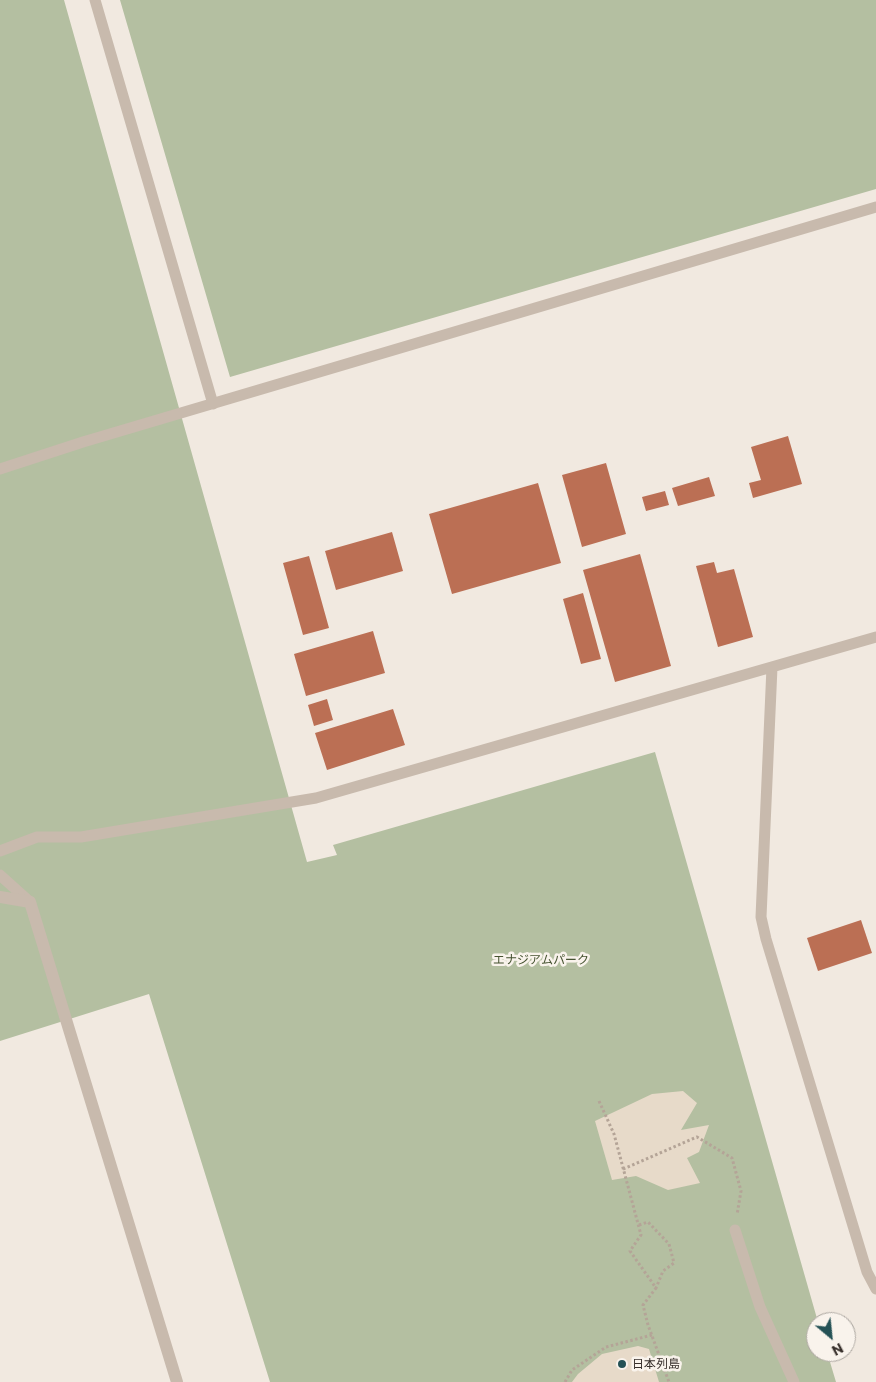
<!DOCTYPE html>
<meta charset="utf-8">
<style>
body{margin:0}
#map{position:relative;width:876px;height:1382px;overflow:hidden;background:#f1e9e0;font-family:Commissioner,sans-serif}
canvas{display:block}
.north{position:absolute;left:806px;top:1312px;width:50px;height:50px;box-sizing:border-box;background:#f9f3ec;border:1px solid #aba59f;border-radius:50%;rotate:152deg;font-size:14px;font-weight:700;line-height:20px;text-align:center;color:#372f2b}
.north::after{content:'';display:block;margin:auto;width:18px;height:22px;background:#245155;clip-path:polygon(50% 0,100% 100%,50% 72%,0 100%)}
</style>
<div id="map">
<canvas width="876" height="1382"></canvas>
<div class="north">N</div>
</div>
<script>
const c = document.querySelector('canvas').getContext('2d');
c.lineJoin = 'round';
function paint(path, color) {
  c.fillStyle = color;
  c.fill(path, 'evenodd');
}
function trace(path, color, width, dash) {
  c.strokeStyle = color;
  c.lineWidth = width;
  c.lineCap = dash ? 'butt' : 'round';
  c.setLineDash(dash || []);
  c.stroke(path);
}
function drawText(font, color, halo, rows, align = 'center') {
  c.font = font + ' Commissioner,"Noto Sans JP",sans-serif';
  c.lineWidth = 5;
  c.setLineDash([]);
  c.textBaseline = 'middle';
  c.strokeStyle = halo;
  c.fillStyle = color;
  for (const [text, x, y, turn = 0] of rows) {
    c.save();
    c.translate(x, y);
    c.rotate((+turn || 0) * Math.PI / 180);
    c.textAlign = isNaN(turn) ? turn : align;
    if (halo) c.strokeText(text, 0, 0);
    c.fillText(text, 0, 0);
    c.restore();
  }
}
paint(new Path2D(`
 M0 0H64L307 862 337 855 333 845 655 752 818 1322H816V1352H827L836 1382H270L149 994 0 1041Z
 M120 0H876V189L230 377Z`), '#b4bfa1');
paint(new Path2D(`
 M683 1091 697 1103 681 1130 709 1125 699 1152 687 1158 700 1183 668 1190 636 1176 612 1180 595 1121 652 1094Z
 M638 1346 649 1349 659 1382H572L578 1374 602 1354Z`), '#e7dac9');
paint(new Path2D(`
 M788 436 802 484 753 498 749 483 761 480 751 447Z
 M606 463 626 534 582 547 562 475Z
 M709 477 715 496 678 506 672 488Z
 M538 483 561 563 452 594 429 514Z
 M665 491 669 505 646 511 642 497Z
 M392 532 403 571 336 590 325 551Z
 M640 554 671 666 615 682 583 570Z
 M309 556 329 628 303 635 283 563Z
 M714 562 717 573 734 569 753 637 718 647 696 566Z
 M583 593 601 659 581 664 563 599Z
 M373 631 385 673 306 696 294 654Z
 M327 699 333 720 314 726 308 705Z
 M393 709 405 745 327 770 315 733Z
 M861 920 872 953 818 971 807 938Z`), '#bb6f54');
trace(new Path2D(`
 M599 1101 614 1134 641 1235 630 1251 656 1288 643 1305 648 1325 669 1382
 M623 1169 697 1137 732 1158 741 1191 737 1215
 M639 1225 648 1222 669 1244 674 1263 663 1271 656 1288
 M565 1382 572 1370 606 1347 652 1335`), '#b4a497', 3, [2.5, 2.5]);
trace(new Path2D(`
 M95 0 213 404
 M0 469 83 442 876 207
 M772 667 761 917 766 939 867 1272 876 1289
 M0 851 37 837H81L316 798 876 637
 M0 875 30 902
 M735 1230 760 1307 794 1382`), '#c8baad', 11);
trace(new Path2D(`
 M0 897 30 902 177 1382`), '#c8baad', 12);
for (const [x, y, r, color] of [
 [622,1364,5,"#245155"]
]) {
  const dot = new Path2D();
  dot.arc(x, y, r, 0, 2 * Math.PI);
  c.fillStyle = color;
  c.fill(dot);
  trace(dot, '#f9f3ec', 2);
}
drawText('12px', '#465331', '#f9f3ec', [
 ["エナジアムパーク",541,960]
]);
drawText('12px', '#372f2b', '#f9f3ec', [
 ["日本列島",632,1364]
], 'left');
</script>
